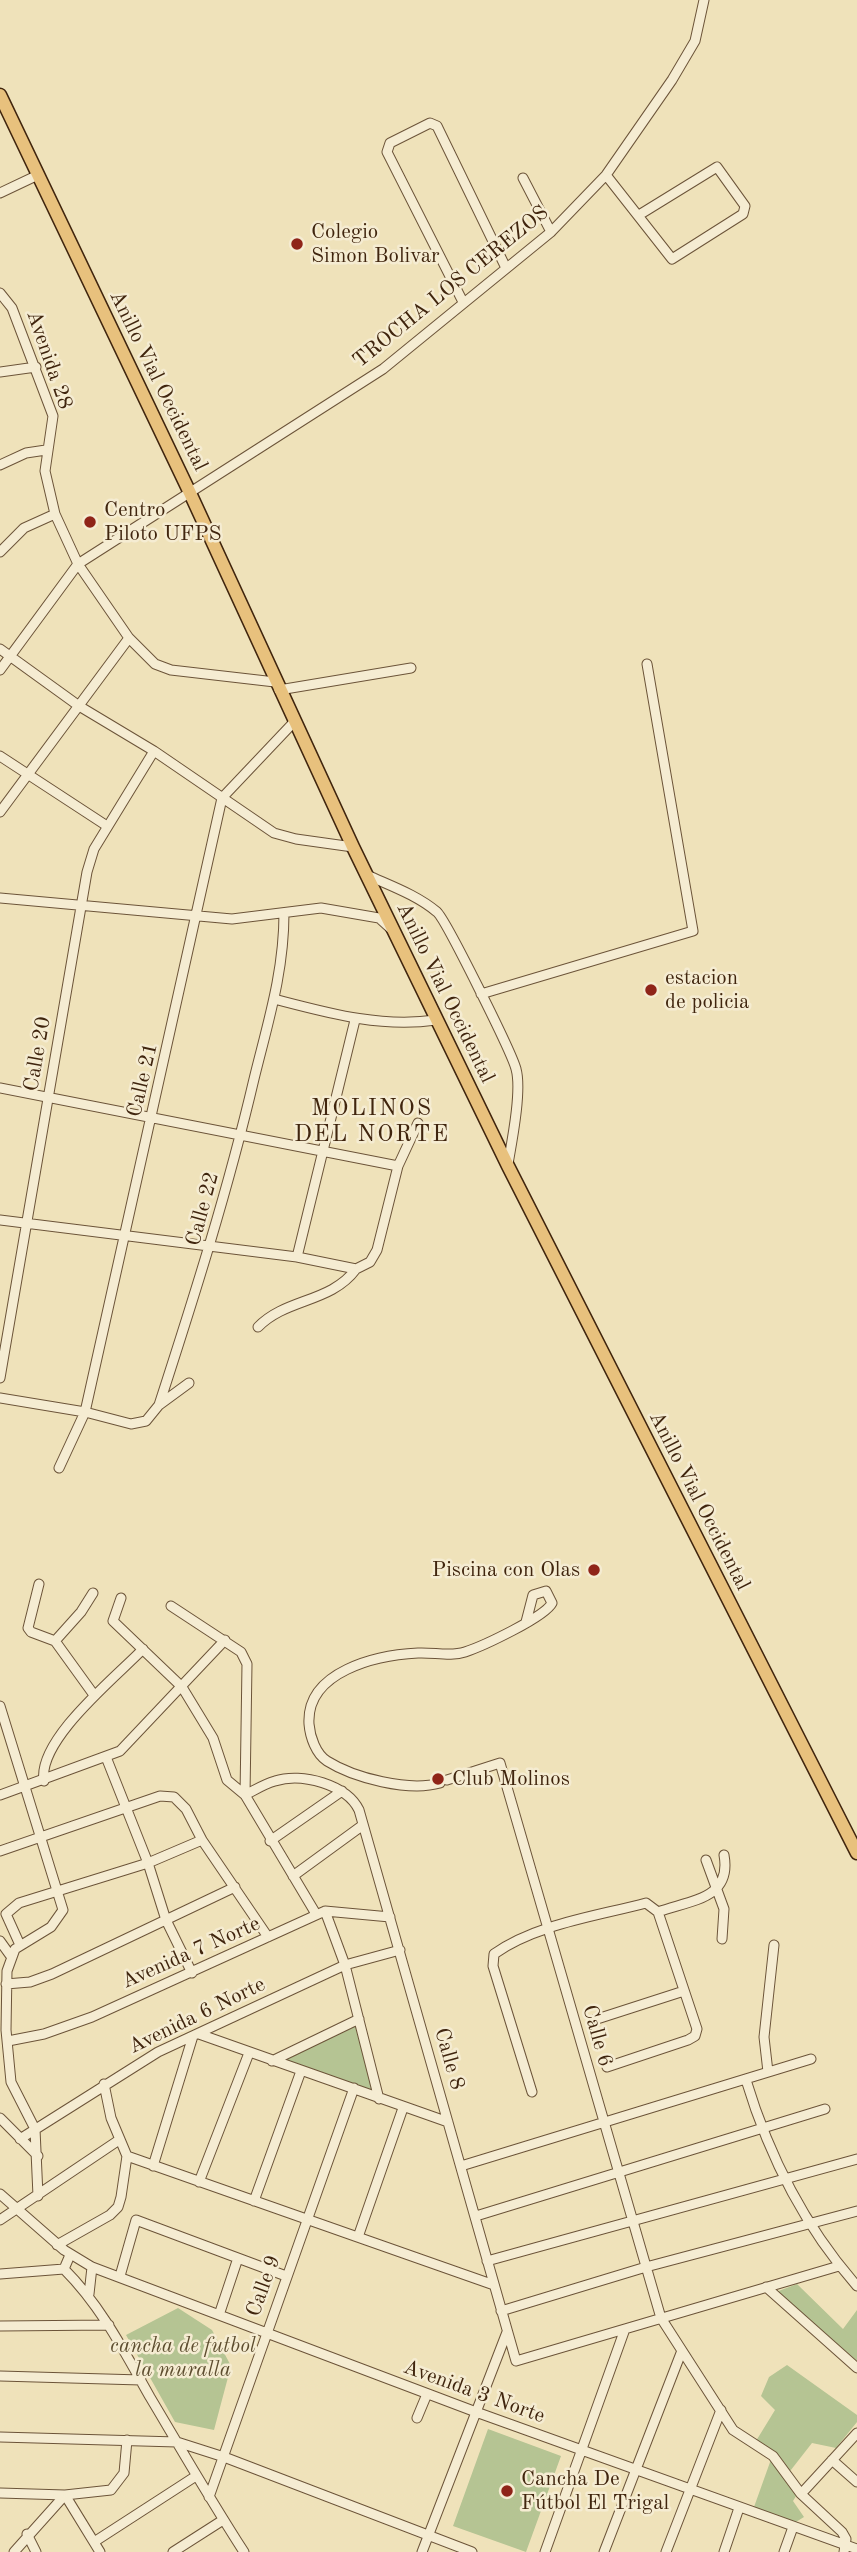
<!DOCTYPE html>
<meta charset="utf-8">
<style>
body{margin:0}
canvas{display:block;background:#efe2ba}
</style>
<canvas width="857" height="2552"></canvas>
<script>
const c = document.querySelector('canvas').getContext('2d');
c.lineJoin = 'round';
function paint(path, color) {
  c.fillStyle = color;
  c.fill(path, 'evenodd');
}
function trace(path, color, width, dash) {
  c.strokeStyle = color;
  c.lineWidth = width;
  c.lineCap = dash ? 'butt' : 'round';
  c.setLineDash(dash || []);
  c.stroke(path);
}
function drawText(font, color, halo, rows, align = 'center') {
  c.font = font + ' "Old Standard TT",serif';
  c.lineWidth = 5;
  c.setLineDash([]);
  c.textBaseline = 'middle';
  c.strokeStyle = halo;
  c.fillStyle = color;
  for (const [text, x, y, turn = 0] of rows) {
    c.save();
    c.translate(x, y);
    c.rotate((+turn || 0) * Math.PI / 180);
    c.textAlign = isNaN(turn) ? turn : align;
    if (halo) c.strokeText(text, 0, 0);
    c.fillText(text, 0, 0);
    c.restore();
  }
}
paint(new Path2D(`
 M357 2024 372 2090 280 2061Z
 M797 2284 843 2329 857 2310V2361L776 2292Z
 M178 2308 212 2330 231 2366 214 2430 175 2422 126 2335Z
 M787 2365 857 2415V2422L836 2448 812 2443 787 2475 801 2488 793 2501 804 2517 791 2525 754 2507 774 2451 756 2441 775 2410 761 2396 769 2377Z
 M488 2429 561 2456 526 2552 453 2526Z`), '#b5c493');
const minor = new Path2D(`
 M606 175 672 259 743 214 745 206 717 167 639 215
 M523 178 551 232
 M0 193 38 175
 M0 293 12 308 53 416 45 471 55 514 78 564 129 638 155 664 171 670 275 682
 M463 302 387 152 390 143 430 123 437 126 506 268
 M0 372 36 367
 M0 465 26 453 46 450
 M0 552 24 528 55 514
 M0 649 79 706 154 751 274 833 296 839 353 847
 M0 670 78 564 383 369 551 232 606 175 672 80 695 41 704 0
 M279 690 411 668
 M0 756 107 826
 M0 812 129 638
 M367 875C391 886 417 895 437 912 446 920 512 1053 516 1069 522 1090 512 1141 508 1164
 M0 898 232 919 321 908 379 918 390 928
 M481 994 693 931 647 664
 M274 999C328 1013 380 1028 436 1020
 M0 1088 398 1166
 M0 1220 297 1257 356 1269 370 1262 377 1250 398 1166 418 1123
 M297 1257 355 1020
 M258 1327C286 1298 331 1303 356 1269
 M0 1378 87 872 94 849 154 751
 M0 1398 85 1412 131 1424 146 1421 159 1405C194 1297 228 1190 254 1079 268 1022 284 972 284 913
 M159 1405 189 1383
 M59 1468 85 1412 222 798 294 722
 M39 1584 28 1628 31 1632 55 1641 94 1695
 M121 1598 113 1621 182 1687 213 1738 227 1780 245 1795 316 1914
 M171 1606 241 1652 247 1664 245 1795
 M55 1641 81 1612 93 1593
 M0 1706 63 1910 51 1927 15 1949 7 1971 6 2030 11 2082 35 2129 38 2196
 M106 1757 148 1863 166 1920 192 1973
 M447 1780 500 1763 661 2318 733 2430 773 2456 801 2494 842 2532 846 2539 844 2552
 M44 1781C37 1740 116 1677 143 1649
 M440 1783C409 1792 354 1778 327 1761 316 1754 310 1737 309 1724 306 1671 377 1655 418 1653 433 1652 451 1657 465 1652 483 1646 545 1617 552 1603L546 1591 533 1595 526 1622
 M0 1795 120 1751 225 1640
 M245 1795C255 1790 264 1784 275 1781 302 1772 347 1785 359 1810L516 2361 839 2266
 M270 1841 342 1791
 M0 1851 160 1796 174 1797 186 1809 202 1840 268 1937
 M706 1860 724 1909 722 1939
 M293 1876 363 1825
 M325 1911 345 1965 379 2099
 M658 1912C691 1900 732 1899 724 1855
 M0 1941 10 1955
 M20 1945 6 1914 19 1903 148 1863 202 1840
 M6 1984 30 1982 52 1974 235 1887
 M594 2020 684 1991
 M199 2034 448 2122
 M8 2041 44 2034 92 2017 325 1911 390 1917
 M272 2061 359 2019
 M768 2072 764 2037 774 1945
 M746 2080C769 2156 804 2226 857 2286
 M532 2092 493 1966 494 1954C536 1924 598 1916 646 1903L658 1912 697 2029 695 2036 688 2040 607 2067
 M0 2118 38 2156
 M20 2139 158 2052 345 1965 400 1950
 M127 2156 494 2285
 M153 2166 193 2036
 M461 2166 811 2059
 M199 2182 249 2053
 M0 2194 64 2250 92 2267 476 2412 857 2549
 M254 2201 301 2071
 M476 2216 825 2109
 M0 2220 119 2140
 M358 2237 403 2108
 M57 2245 110 2215 118 2207 121 2197 127 2156 111 2118 104 2084
 M487 2261 857 2159
 M64 2269C101 2306 124 2351 150 2397 181 2449 211 2501 244 2552
 M0 2274 64 2269 70 2255
 M120 2276 136 2220 286 2276
 M766 2287 857 2368
 M89 2294 92 2267
 M501 2311 646 2267 857 2211
 M219 2315 238 2258
 M0 2326 109 2325
 M0 2376 141 2380
 M417 2418 427 2394
 M0 2437 177 2442 224 2457 472 2552
 M832 2460 857 2482
 M0 2493 65 2495 111 2490 124 2473 127 2440
 M801 2494 857 2433
 M209 2497 354 2088
 M27 2534 36 2552
 M94 2542 196 2476
 M14 2552 65 2495 100 2552
 M173 2552 223 2520
 M422 2552 507 2332
 M545 2552 625 2329
 M604 2552 681 2353
 M666 2552 721 2410
 M724 2552 739 2508
 M784 2552 793 2527`);
const highway = new Path2D(`
 M0 95 190 493 353 847 508 1166 857 1853`);
trace(minor, '#6c5439', 11);
trace(highway, '#40250e', 15);
trace(minor, '#f5ecd2', 9);
trace(highway, '#e8c17d', 12);
for (const [x, y, r, color] of [
 [297,244,7,"#8f2418"],
 [90,522,7,"#8f2418"],
 [651,990,7,"#8f2418"],
 [594,1570,7,"#8f2418"],
 [438,1779,7,"#8f2418"],
 [507,2491,7,"#8f2418"]
]) {
  const dot = new Path2D();
  dot.arc(x, y, r, 0, 2 * Math.PI);
  c.fillStyle = color;
  c.fill(dot);
  trace(dot, '#f5ecd2', 2.5);
}
drawText('21px', '#40250e', '#f5ecd2', [
 ["Colegio",311,232],
 ["Simon Bolivar",311,256],
 ["Centro",104,510],
 ["Piloto UFPS",104,534],
 ["estacion",665,978],
 ["de policia",665,1002],
 ["Piscina con Olas",580,1570,"right"],
 ["Club Molinos",452,1779],
 ["Cancha De",521,2479],
 ["Fútbol El Trigal",521,2503]
], 'left');
drawText('21px', '#40250e', '#f5ecd2', [
 ["TROCHA LOS CEREZOS",451,287,-39],
 ["Avenida 28",49,360,71],
 ["Anillo Vial Occidental",158,381,64],
 ["Anillo Vial Occidental",445,993,64],
 ["Calle 20",38,1054,-80],
 ["Calle 21",143,1080,-77],
 ["Calle 22",203,1209,-75],
 ["Anillo Vial Occidental",699,1501,63],
 ["Avenida 7 Norte",191,1953,-24],
 ["Avenida 6 Norte",197,2016,-26],
 ["Calle 6",597,2036,74],
 ["Calle 8",449,2059,74],
 ["Calle 9",264,2286,-70],
 ["Avenida 3 Norte",474,2392,20]
]);
drawText('italic 21px', '#5d4d2f', '#f5ecd2', [
 ["cancha de futbol",183,2346],
 ["la muralla",183,2370]
]);
c.letterSpacing = '2px';
drawText('23px', '#40250e', '#f5ecd2', [
 ["MOLINOS",372,1109],
 ["DEL NORTE",372,1135]
]);
c.letterSpacing = '0px';
</script>
